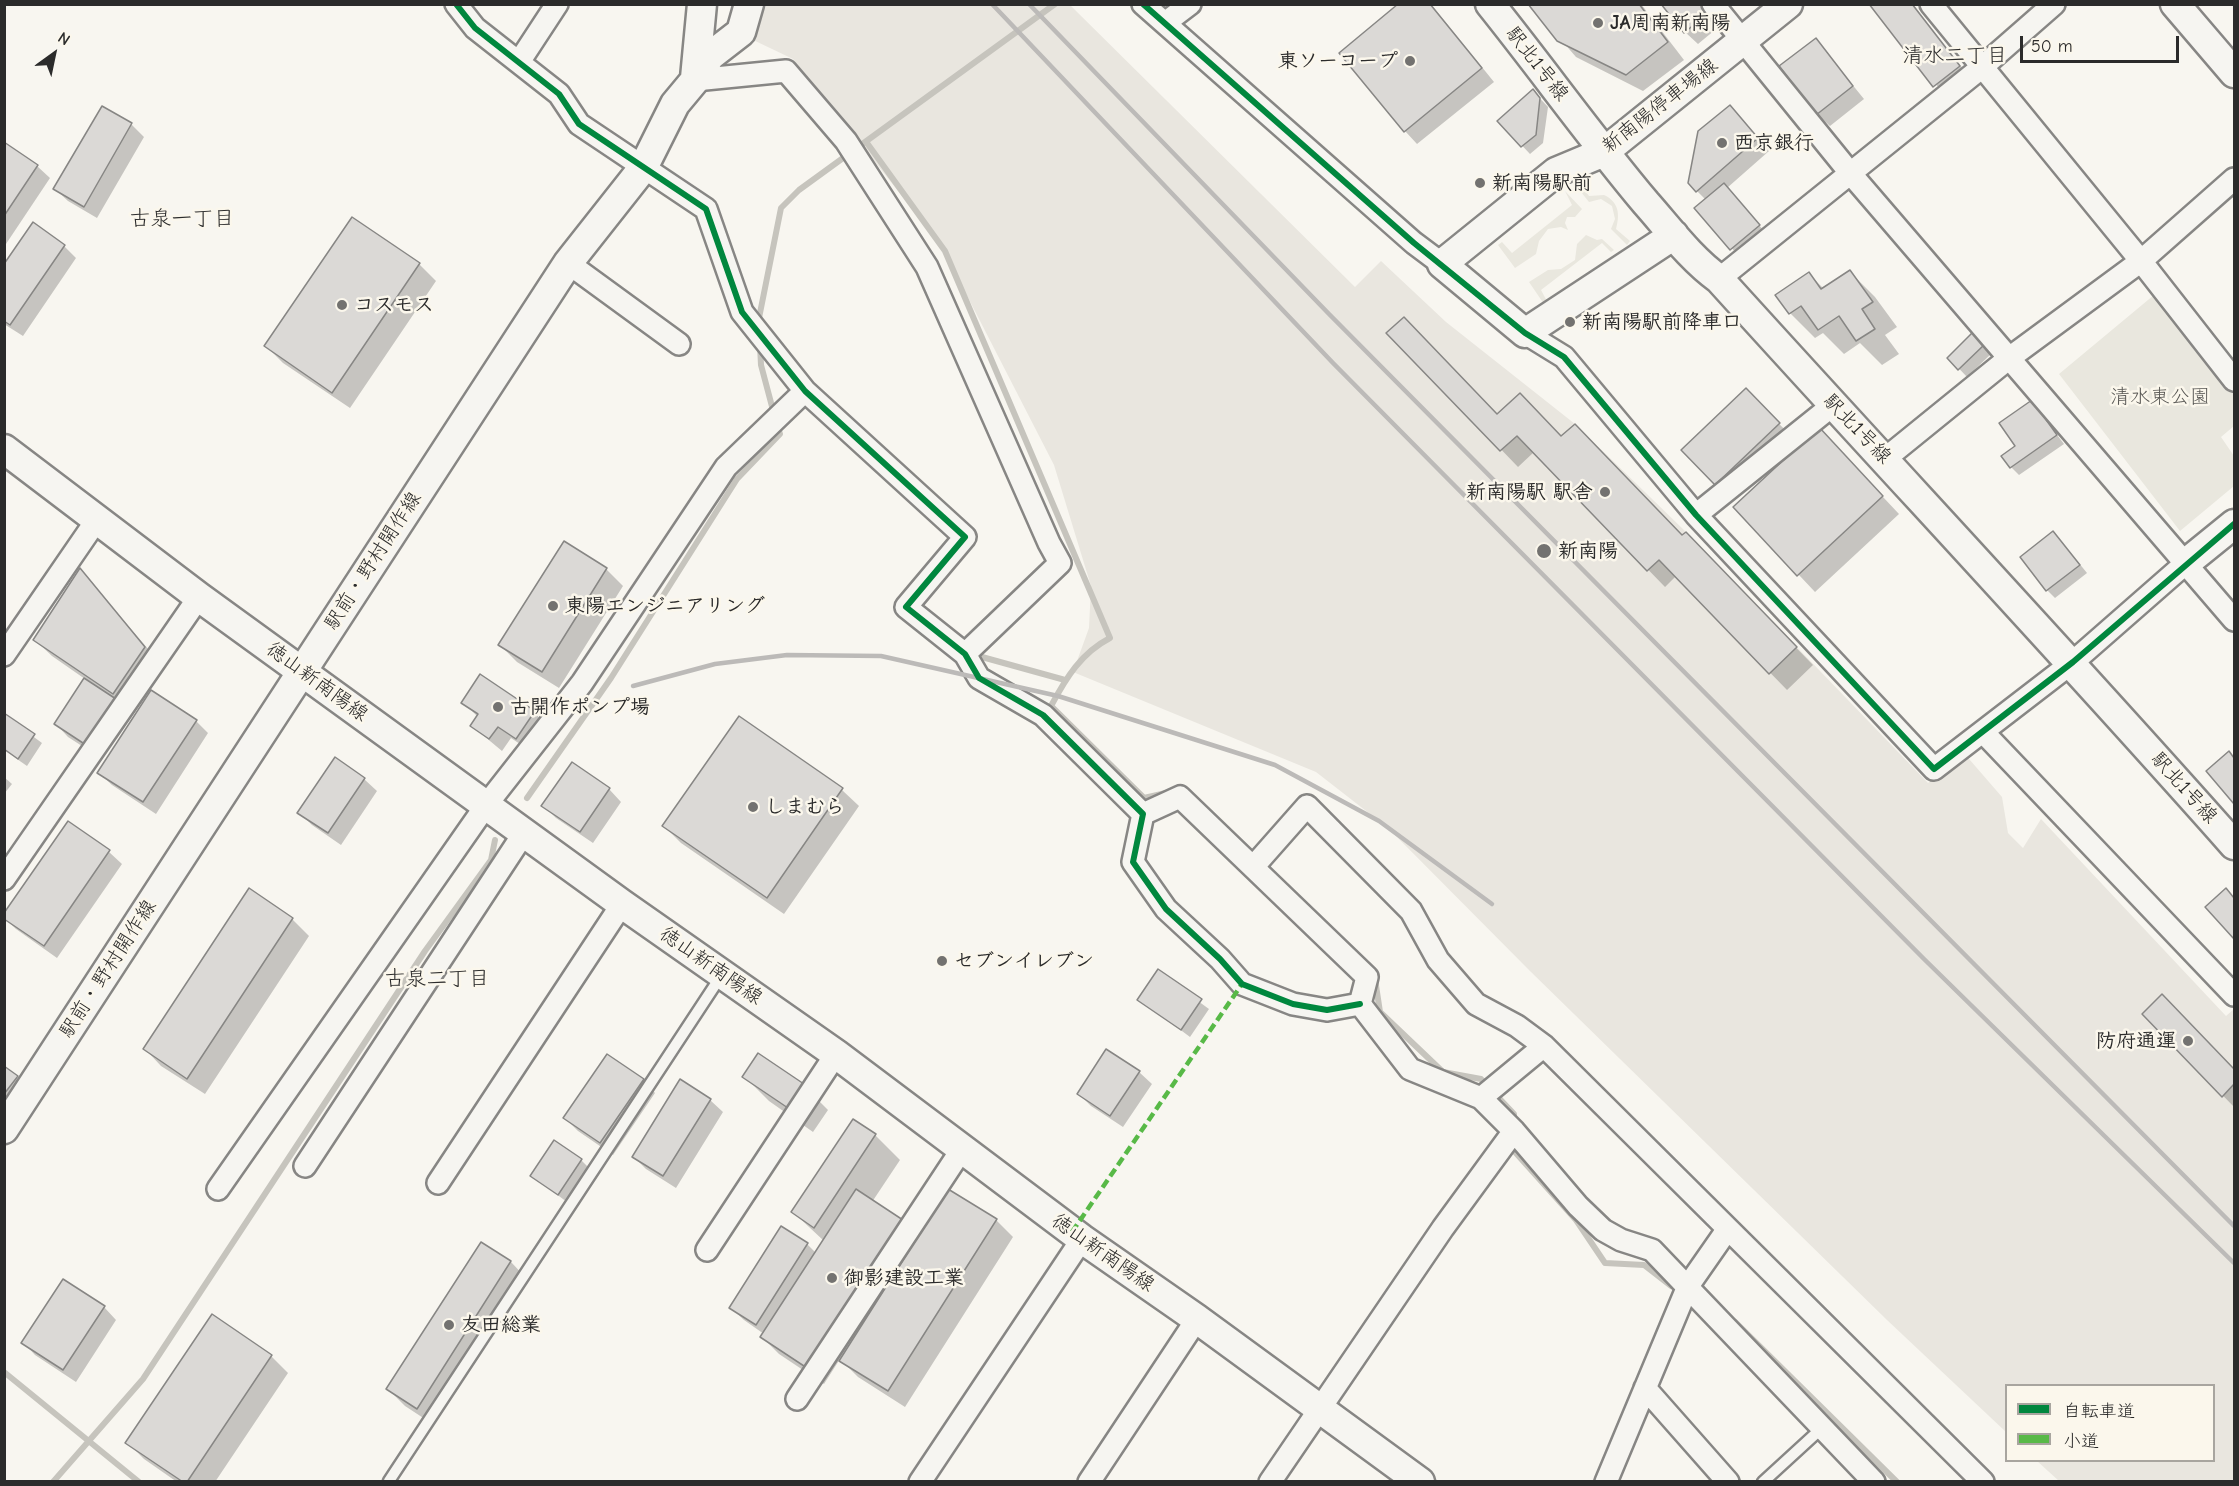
<!DOCTYPE html>
<meta charset="utf-8">
<style>
body{margin:0}
#map{position:relative;width:2239px;height:1486px;overflow:hidden;background:#f8f6f0;font-family:"Comic Neue","Klee One",sans-serif}
canvas{display:block}
.frame{position:absolute;inset:0;border:6px solid #2b2b2b;pointer-events:none}
.legend{position:absolute;left:2005px;top:1384px;width:210px;height:78px;box-sizing:border-box;background:#fbf7ec;border:2px solid #a8a59f;margin:0;padding:8px 10px;list-style:none;font-size:18px;color:#2b2b2b}
.legend li{display:flex;align-items:center;gap:12px;height:30px}
.legend b{width:30px;border:2px solid #a8a59f}
.north{position:absolute;left:24px;top:24px;width:60px;height:60px;-webkit-text-stroke:4px #fbf7ec;paint-order:stroke;rotate:33deg;font-size:16px;font-weight:700;line-height:24px;text-align:center;color:#2b2b2b}
.north::after{content:'';display:block;margin:auto;width:21px;height:27px;background:#2b2b2b;clip-path:polygon(50% 0,100% 100%,50% 72%,0 100%)}
.scale{position:absolute;left:2020px;top:36px;width:159px;height:27px;box-sizing:border-box;border:3px solid #2b2b2b;border-top:0;padding-left:8px;font-size:18px;line-height:21px;white-space:nowrap;color:#2b2b2b;-webkit-text-stroke:4px #fbf7ec;paint-order:stroke}
</style>
<div id="map">
<canvas width="2239" height="1486"></canvas>
<div class="frame"></div>
<ul class="legend">
<li><b style="height:8px;background:#00873e"></b>自転車道</li>
<li><b style="height:8px;background:#58b947"></b>小道</li>
</ul>
<div class="north">N</div>
<div class="scale">50 m</div>
</div>
<script>
const c = document.querySelector('canvas').getContext('2d');
c.lineJoin = 'round';
function paint(path, color) {
  c.fillStyle = color;
  c.fill(path, 'evenodd');
}
function trace(path, color, width, dash) {
  c.strokeStyle = color;
  c.lineWidth = width;
  c.lineCap = dash ? 'butt' : 'round';
  c.setLineDash(dash || []);
  c.stroke(path);
}
function drawText(font, color, halo, rows, align = 'center') {
  c.font = font + ' "Comic Neue","Klee One",sans-serif';
  c.lineWidth = 5;
  c.setLineDash([]);
  c.textBaseline = 'middle';
  c.strokeStyle = halo;
  c.fillStyle = color;
  for (const [text, x, y, turn = 0] of rows) {
    c.save();
    c.translate(x, y);
    c.rotate((+turn || 0) * Math.PI / 180);
    c.textAlign = isNaN(turn) ? turn : align;
    if (halo) c.strokeText(text, 0, 0);
    c.fillText(text, 0, 0);
    c.restore();
  }
}
paint(new Path2D(`
 M757 5H1070L1355 287 1381 261 1446 322 1575 424 1686 532 1928 783 1963 752 2002 797 2008 833 2023 848 2041 819 2226 1016 2234 1009V1481H2059L2037 1461 2214 1460V1386H2006V1432L1887 1320 1530 971 1388 828 1316 772 1073 672 1089 628 1091 586 1054 465 941 245 793 59 749 38Z`), '#e9e6df');
paint(new Path2D(`
 M1577 179 1589 196 1604 195C1619 202 1620 214 1616 229L1630 241 1627 245 1611 229 1615 219 1612 206 1601 199 1589 202 1573 182Z
 M1565 191 1582 209 1575 217H1567L1565 223 1568 230 1561 227 1548 229 1539 241 1536 254 1515 268 1498 245 1502 242 1512 253 1572 205Z
 M1586 235 1597 240 1602 239 1614 250 1611 252 1602 243 1541 290 1549 305 1546 307 1529 282 1548 270 1561 269 1575 260 1577 244Z
 M2160 290 2234 385V426L2221 437 2234 456V486L2180 531 2059 374Z`), '#e9e7de');
paint(new Path2D(`
 M1401 4H1431L1494 82 1417 144 1405 131Z
 M1530 4H1641L1684 60 1643 91 1576 57Z
 M1705 4 1721 25 1698 44 1685 32Z
 M1871 4H1913L1971 79 1947 98Z
 M1816 40 1864 99 1830 126 1817 114Z
 M1533 91 1548 107 1543 143 1530 154 1499 121Z
 M102 108 132 125 144 137 97 218 68 201 55 189Z
 M1742 120 1769 151 1727 188 1771 239 1744 262 1697 209 1706 200 1697 191Z
 M4 144 37 166 50 178 4 247Z
 M353 219 419 264 436 281 350 408 283 363 266 346Z
 M64 246 76 258 23 336 4 324V266Z
 M1850 272 1875 297 1897 327 1885 335 1899 354 1882 365 1860 343 1844 354 1823 333 1815 338 1790 313 1809 274 1824 289Z
 M1389 333 1498 416 1562 438 1702 551 1813 665 1787 690 1676 576 1665 587 1534 452 1518 467Z
 M1973 334 1992 353 1967 377 1949 358Z
 M1746 390 1791 436 1728 497 1683 450Z
 M2032 402 2064 444 2019 475 2011 467Z
 M1835 446 1899 514 1815 592 1735 507Z
 M2061 541 2087 573 2055 598 2047 590Z
 M606 569 623 586 559 688 517 662 500 645Z
 M81 571 161 664 99 757 68 737 56 724 85 679 52 656 35 640Z
 M463 702 534 712 546 725 529 750 511 738 502 751 472 726 478 717Z
 M4 715 42 743 27 766 4 750Z
 M739 718 842 790 859 806 784 914 681 843 664 826Z
 M196 721 208 733 156 814 112 785 99 773Z
 M2229 753 2234 759V802L2208 771Z
 M335 759 364 779 377 791 341 845 312 825 299 812Z
 M572 764 609 789 621 802 593 843 556 818 543 805Z
 M4 777 12 784 4 794Z
 M68 824 109 852 122 864 57 958 16 929 4 918Z
 M2226 890 2234 899V937L2207 907Z
 M292 919 309 936 205 1094 161 1066 145 1049Z
 M1158 972 1209 1009 1190 1037 1139 999Z
 M2162 996 2234 1071V1107L2144 1014Z
 M4 1067 25 1085 4 1113Z
 M1139 1072 1152 1084 1123 1127 1091 1106 1079 1094Z
 M744 1076 803 1085 828 1110 813 1132 769 1101Z
 M643 1080 655 1093 613 1155 578 1131 565 1118Z
 M710 1100 723 1112 676 1188 646 1169 634 1157Z
 M875 1135 900 1160 872 1202 902 1221 919 1238 996 1220 1013 1237 905 1407 858 1377 840 1359 824 1384 779 1354 762 1337 764 1334 744 1320 731 1308 807 1244 816 1253 824 1241 793 1212Z
 M581 1160 589 1168 567 1202 532 1176Z
 M481 1244 511 1262 527 1279 434 1425 405 1406 388 1389Z
 M104 1307 116 1320 76 1382 35 1355 23 1342Z
 M271 1356 288 1373 215 1482H177L144 1459 127 1442Z`), '#0003');
trace(new Path2D(`
 M867 143 945 251 1110 638C1081 653 1066 678 1051 706L1144 798 1166 793
 M758 323 781 208 799 190 1055 4
 M760 345 761 365 774 414
 M982 657 1065 680
 M527 798 611 678 737 479 780 434 777 424
 M1375 979 1380 1012 1443 1072 1481 1079 1514 1114V1124
 M1515 1140V1152L1576 1220 1605 1263 1644 1265 1671 1286 1679 1288
 M1735 1322 1897 1482
 M4 1372 139 1482
 M53 1482 143 1379 425 951 491 860 495 840`), '#c6c4bd', 6);
const building = new Path2D(`
 M1398 4H1430L1482 68 1404 132 1339 53Z
 M1528 4H1639L1668 42 1626 75 1557 41Z
 M1661 4H1704L1710 11 1684 33Z
 M1869 4H1912L1960 66 1933 87Z
 M1816 38 1853 86 1816 115 1779 66Z
 M1533 89 1540 98 1536 135 1521 147 1497 121Z
 M1730 105 1758 138 1696 192 1688 183 1698 131Z
 M102 106 132 123 84 207 53 189Z
 M4 142 38 165 4 216Z
 M1724 183 1760 225 1730 250 1694 208Z
 M352 217 420 263 332 393 264 346Z
 M33 222 65 245 10 325 4 321V264Z
 M1850 270 1873 302 1862 309 1875 329 1856 341 1839 316 1818 330 1801 306 1789 314 1775 295 1809 272 1821 289Z
 M1404 317 1497 414 1520 393 1561 436 1575 424 1682 535 1686 532 1797 647 1769 674 1659 560 1647 571 1517 436 1500 451 1386 333Z
 M1973 332 1985 344 1958 370 1947 358Z
 M1746 388 1780 423 1715 485 1681 450Z
 M2032 400 2057 435 2010 468 2001 456 2015 446 1999 423Z
 M1819 427 1883 496 1797 576 1733 507Z
 M2053 531 2080 565 2046 591 2020 557Z
 M564 541 607 568 542 672 498 645Z
 M80 568 145 647 113 694 33 640Z
 M480 674 535 711 516 739 498 727 489 739 470 726 478 714 461 703Z
 M84 678 116 699 86 745 54 724Z
 M151 690 197 720 143 802 97 773Z
 M4 713 35 734 18 759 4 749Z
 M739 716 843 788 767 898 662 826Z
 M2229 751 2234 758V804L2206 771Z
 M335 757 365 778 328 833 297 813Z
 M572 762 610 788 580 832 541 806Z
 M68 821 110 850 44 946 4 919V913Z
 M249 888 293 918 187 1079 143 1049Z
 M2226 888 2234 898V939L2205 907Z
 M1158 969 1202 999 1181 1030 1137 1000Z
 M2162 994 2234 1069V1084L2222 1097 2142 1014Z
 M1106 1049 1140 1071 1110 1116 1077 1094Z
 M758 1053 804 1084 788 1108 742 1077Z
 M607 1054 644 1079 600 1143 563 1118Z
 M4 1066 18 1076 4 1094Z
 M680 1079 711 1099 663 1176 632 1157Z
 M853 1119 876 1134 814 1228 791 1212Z
 M554 1140 582 1159 558 1195 530 1176Z
 M856 1189 903 1220 807 1368 760 1337Z
 M948 1189 997 1219 888 1391 839 1361Z
 M781 1226 808 1243 756 1325 729 1308Z
 M481 1242 511 1261 417 1409 386 1389Z
 M63 1279 105 1306 63 1370 21 1343Z
 M212 1314 272 1355 187 1482H183L125 1443Z`);
paint(building, '#dbd9d6');
trace(building, '#878684', 1.5);
const lane = new Path2D(`
 M389 1481 721 976
 M1763 1482 1823 1427`);
const street = new Path2D(`
 M456 4 475 28 559 94 579 124 706 209 742 312 805 391 965 537 906 607 965 654 979 678 1043 715 1143 814 1133 862 1166 909 1220 959 1242 984 1293 1004 1327 1010 1360 1004
 M1143 4 1414 243 1442 264
 M1713 4 1851 174 2234 620
 M1931 4 2141 261 2234 380
 M1165 23 1190 4
 M519 62 557 4
 M695 80 786 71 846 141 927 267 1049 543 1060 563 965 654
 M568 263 679 344
 M1719 279 1981 68 2054 4
 M1525 333 1564 357 1696 515 1934 769 2073 662 2186 563
 M1886 458 2008 359 2141 261 2234 179
 M1696 515 1833 405
 M4 655 96 521
 M1984 733 2234 995
 M1143 814 1180 797 1367 977 1360 1004
 M1254 866 1307 806 1411 911 1438 960 1476 1004 1517 1026 1544 1046 1983 1482
 M4 879 199 597
 M1360 1004 1410 1069 1481 1098 1514 1131 1578 1206 1603 1230 1621 1240 1652 1250 1874 1482
 M1481 1098 1544 1046
 M305 1166 524 833
 M438 1183 622 904
 M218 1189 487 804 582 683 726 467 805 391
 M707 1250 836 1054
 M1645 1388 1728 1482
 M797 1399 962 1149
 M920 1482 1082 1239
 M1089 1482 1197 1319
 M1270 1482 1443 1228 1514 1131
 M1606 1482 1688 1286 1727 1230`);
const secondary = new Path2D(`
 M1490 4C1543 70 1592 139 1646 203 1669 229 1691 259 1719 279 1890 468 2065 654 2234 845
 M2175 4 2234 73
 M695 78 702 4
 M1674 235 1525 333 1442 264 1556 172 1604 152 1788 4
 M4 449 199 597 622 904 836 1054 1082 1239 1197 1319 1420 1482
 M2186 563 2234 524
 M4 1129 568 263 643 168 675 104 695 80 710 56 741 32 749 4`);
trace(lane, '#878684', 15);
trace(street, '#878684', 26);
trace(secondary, '#878684', 33);
trace(lane, '#f6f5f1', 10);
trace(street, '#f6f5f1', 21);
trace(secondary, '#f6f5f1', 28);
trace(new Path2D(`
 M992 4 1333 363 1924 959 2234 1263
 M1029 4 1329 314 2234 1226
 M633 686 715 664 787 655 881 656 1058 696 1275 765 1379 821 1492 904`), '#bcbab8', 4.5);
trace(new Path2D(`
 M1072 1232 1242 984`), '#58b947', 4.5, [9, 4.5]);
trace(new Path2D(`
 M456 4 475 28 559 94 579 124 706 209 742 312 805 391 965 537 906 607 965 654 979 678 1043 715 1143 814 1133 862 1166 909 1220 959 1242 984 1293 1004 1327 1010 1360 1004
 M1143 4 1414 243 1525 333 1564 357 1696 515 1934 769 2073 662 2234 524`), '#00873e', 6);
for (const [x, y, r, color] of [
 [1598,23,6,"#737270"],
 [1410,61,6,"#737270"],
 [1722,143,6,"#737270"],
 [1480,183,6,"#737270"],
 [342,305,6,"#737270"],
 [1570,322,6,"#737270"],
 [1605,492,6,"#737270"],
 [1544,551,8,"#737270"],
 [553,606,6,"#737270"],
 [498,707,6,"#737270"],
 [753,807,6,"#737270"],
 [942,961,6,"#737270"],
 [2188,1041,6,"#737270"],
 [832,1278,6,"#737270"],
 [449,1325,6,"#737270"]
]) {
  const dot = new Path2D();
  dot.arc(x, y, r, 0, 2 * Math.PI);
  c.fillStyle = color;
  c.fill(dot);
  trace(dot, '#fbf7ec', 2);
}
drawText('bold 20px', '#2b2b2b', '#fbf7ec', [
 ["JA周南新南陽",1610,23],
 ["東ソーコープ",1398,61,"right"],
 ["西京銀行",1734,143],
 ["新南陽駅前",1492,183],
 ["コスモス",354,305],
 ["新南陽駅前降車口",1582,322],
 ["新南陽駅 駅舎",1593,492,"right"],
 ["新南陽",1558,551],
 ["東陽エンジニアリング",565,606],
 ["古開作ポンプ場",510,707],
 ["しまむら",765,807],
 ["セブンイレブン",954,961],
 ["防府通運",2176,1041,"right"],
 ["御影建設工業",844,1278],
 ["友田総業",461,1325]
], 'left');
drawText('20px', '#2b2b2b', '#fbf7ec', [
 ["駅北1号線",1537,64,52],
 ["新南陽停車場線",1660,106,-38],
 ["駅北1号線",1857,429,46],
 ["駅前・野村開作線",373,561,-57],
 ["徳山新南陽線",317,682,36],
 ["駅北1号線",2184,788,48],
 ["徳山新南陽線",711,966,35],
 ["駅前・野村開作線",108,969,-57],
 ["徳山新南陽線",1103,1253,35]
]);
drawText('20px', '#585754', '#fbf7ec', [
 ["清水東公園",2160,397]
]);
drawText('21px', '#2b2b2b', '#fbf7ec', [
 ["清水二丁目",1955,56],
 ["古泉一丁目",182,219],
 ["古泉二丁目",437,979]
]);
</script>
